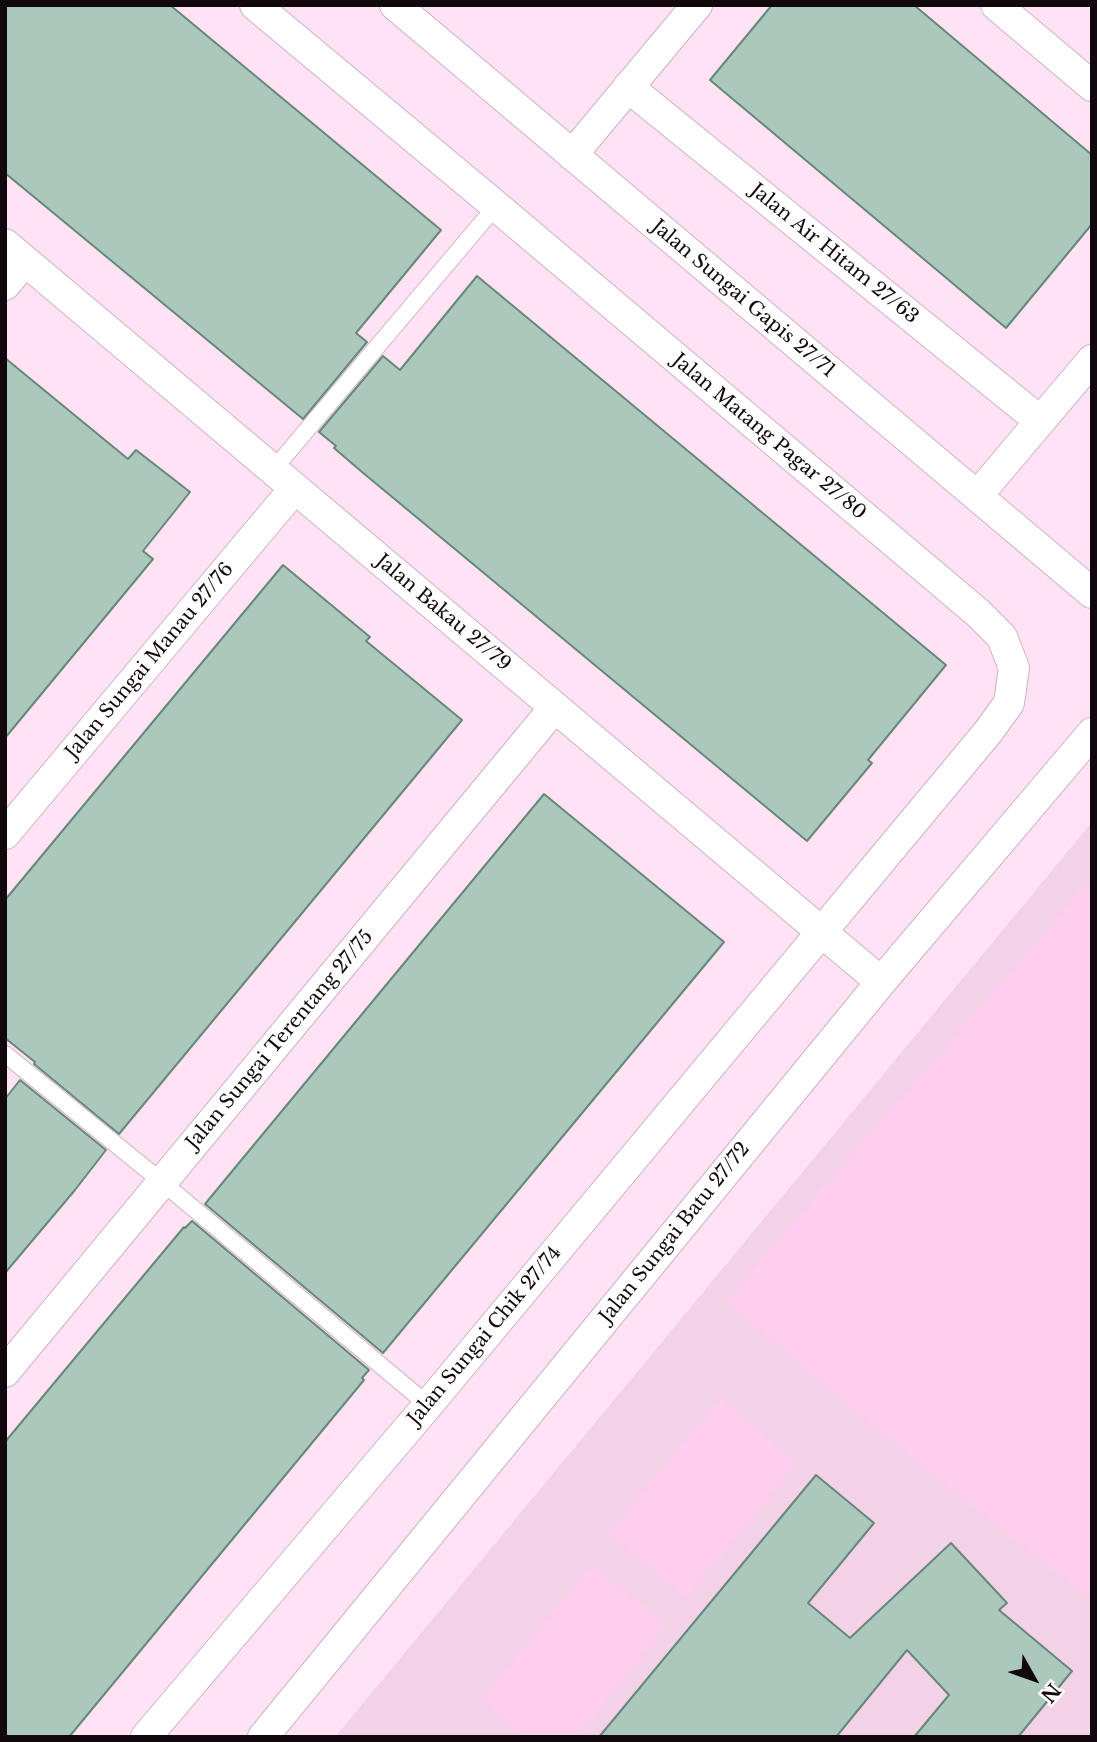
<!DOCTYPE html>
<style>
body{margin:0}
#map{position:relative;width:1097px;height:1742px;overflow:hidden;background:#ffe3f5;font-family:"Libre Baskerville",serif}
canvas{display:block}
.frame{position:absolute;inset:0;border:7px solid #11080e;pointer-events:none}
.north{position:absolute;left:999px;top:1644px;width:70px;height:70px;-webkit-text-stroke:5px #fff;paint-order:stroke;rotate:130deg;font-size:19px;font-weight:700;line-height:28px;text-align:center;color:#11080e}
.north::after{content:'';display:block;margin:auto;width:24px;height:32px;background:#11080e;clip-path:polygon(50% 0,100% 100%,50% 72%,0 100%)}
</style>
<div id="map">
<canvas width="1097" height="1742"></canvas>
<div class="frame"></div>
<div class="north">N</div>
</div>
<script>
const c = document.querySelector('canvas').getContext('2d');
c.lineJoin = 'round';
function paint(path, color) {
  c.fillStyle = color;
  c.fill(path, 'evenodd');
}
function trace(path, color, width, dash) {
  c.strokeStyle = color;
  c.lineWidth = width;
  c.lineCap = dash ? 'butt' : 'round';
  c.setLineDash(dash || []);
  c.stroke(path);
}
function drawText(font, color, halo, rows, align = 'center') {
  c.font = font + ' "Libre Baskerville",serif';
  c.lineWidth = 5;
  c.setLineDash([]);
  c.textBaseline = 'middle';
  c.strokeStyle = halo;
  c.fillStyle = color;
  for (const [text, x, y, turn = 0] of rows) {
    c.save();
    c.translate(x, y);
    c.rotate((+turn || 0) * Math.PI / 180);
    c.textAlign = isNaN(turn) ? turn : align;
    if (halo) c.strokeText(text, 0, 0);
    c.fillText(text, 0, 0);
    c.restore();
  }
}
paint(new Path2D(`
 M1092 822V1737H335Z`), '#f3d2e8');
paint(new Path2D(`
 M1092 877V1601L885 1436 725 1301Z
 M720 1398 798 1463 686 1598 608 1533Z
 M592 1564 667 1626 576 1737H524L480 1700Z`), '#ffceef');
const building = new Path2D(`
 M5 5H170L441 230 356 333 367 342 303 419 5 173Z
 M772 5H914L1092 155V224L1006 328 710 80Z
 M477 276 946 665 868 760 872 763 807 841 362 472 334 448 336 446 319 432 383 356 400 370Z
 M5 358 128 459 136 450 190 492 143 551 153 559 5 738Z
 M283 565 370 637 366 641 462 720 119 1134 34 1064 35 1062 5 1038V900Z
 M544 794 724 942 383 1353 205 1204Z
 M20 1080 106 1150 75 1190 5 1273V1099Z
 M192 1221 369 1370 362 1378 364 1380 69 1737H5V1442L184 1227 185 1228Z
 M816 1475 874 1523 808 1603 850 1638 951 1543 1007 1603 999 1610 1072 1671 1018 1737H914L949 1695 907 1650 836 1737H599Z`);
paint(building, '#aac9bc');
trace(building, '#688679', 2);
const lane = new Path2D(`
 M273 470 496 206
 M5 1054 162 1182 428 1405`);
const street = new Path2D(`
 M395 5 1092 593
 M996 5 1092 86
 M628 87 1040 421
 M572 155 697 5
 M5 244 881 982
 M5 285 25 261
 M977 496 1092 360
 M5 834 295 488
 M5 1372 555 707
 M146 1737 428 1405 988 732 1009 703 1014 668 1002 637 978 613 496 206 255 5
 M263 1737 881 982 1092 733`);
trace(lane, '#ccb2c3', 18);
trace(street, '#ccb2c3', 32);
trace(lane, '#fff', 16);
trace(street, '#fff', 30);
drawText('19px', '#11080e', '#fff', [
 ["Jalan Air Hitam 27/63",834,254,39],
 ["Jalan Sungai Gapis 27/71",743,299,40],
 ["Jalan Matang Pagar 27/80",769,437,40],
 ["Jalan Bakau 27/79",443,613,40],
 ["Jalan Sungai Manau 27/76",150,661,-50],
 ["Jalan Sungai Terentang 27/75",280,1040,-50],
 ["Jalan Sungai Batu 27/72",675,1233,-51],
 ["Jalan Sungai Chik 27/74",485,1336,-50]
]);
</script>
